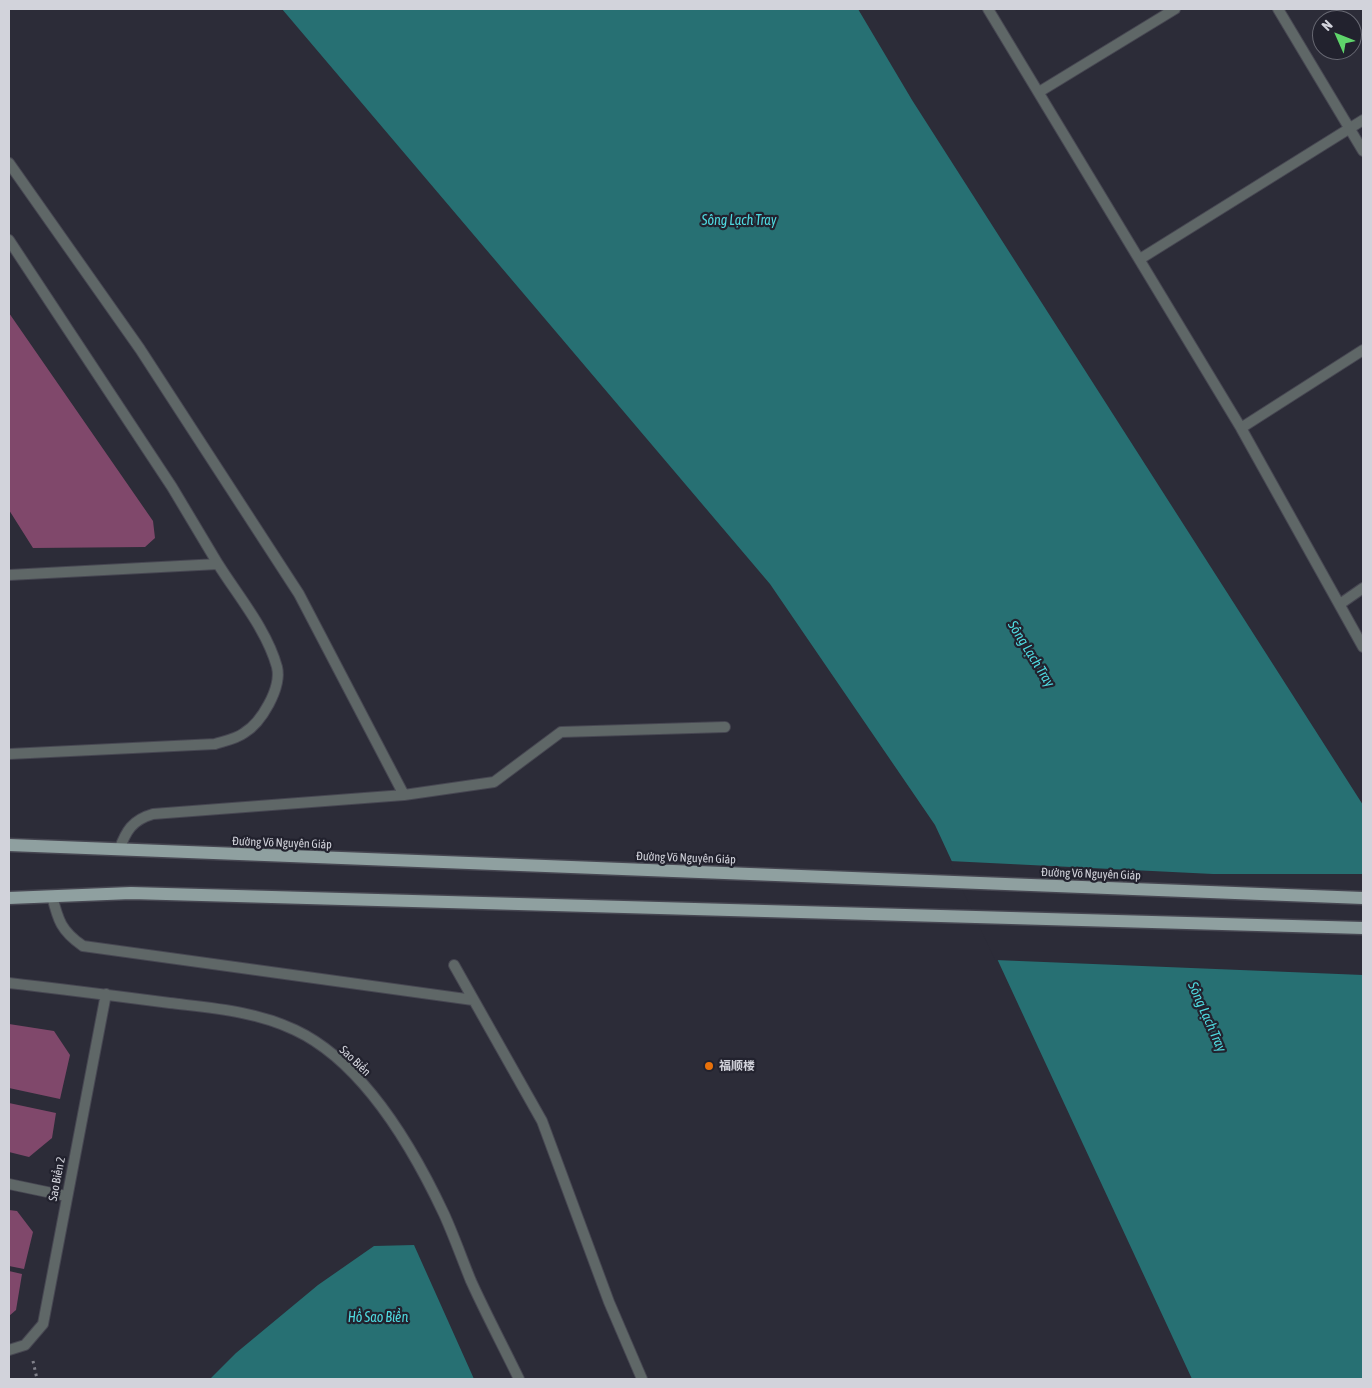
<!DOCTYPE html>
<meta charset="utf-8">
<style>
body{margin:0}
#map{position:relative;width:1372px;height:1388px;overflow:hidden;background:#2c2c38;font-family:"Asap Condensed",sans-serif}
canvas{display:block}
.frame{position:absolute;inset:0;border:10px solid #d2d3db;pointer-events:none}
.north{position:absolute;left:1312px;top:10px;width:50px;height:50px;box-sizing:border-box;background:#22222e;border:1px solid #686973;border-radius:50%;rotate:314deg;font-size:14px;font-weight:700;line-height:20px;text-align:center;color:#d2d3db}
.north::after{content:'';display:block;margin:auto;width:18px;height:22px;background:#5fd56b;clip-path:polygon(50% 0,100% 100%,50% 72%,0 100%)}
</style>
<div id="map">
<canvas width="1372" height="1388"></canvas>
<div class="frame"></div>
<div class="north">N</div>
</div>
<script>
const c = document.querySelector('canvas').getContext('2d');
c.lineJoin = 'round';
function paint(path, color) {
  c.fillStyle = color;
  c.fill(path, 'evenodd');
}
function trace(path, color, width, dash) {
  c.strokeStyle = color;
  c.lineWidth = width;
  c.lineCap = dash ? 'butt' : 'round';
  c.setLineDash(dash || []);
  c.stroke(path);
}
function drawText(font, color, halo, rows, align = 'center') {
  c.font = font + ' "Asap Condensed","Noto Sans SC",sans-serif';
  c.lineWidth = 4.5;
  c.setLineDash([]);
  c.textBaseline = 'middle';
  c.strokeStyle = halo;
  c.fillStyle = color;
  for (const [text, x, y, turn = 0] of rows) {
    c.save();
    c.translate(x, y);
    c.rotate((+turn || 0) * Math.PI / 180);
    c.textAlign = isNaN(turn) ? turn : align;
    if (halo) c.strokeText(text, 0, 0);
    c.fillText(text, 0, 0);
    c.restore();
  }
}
paint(new Path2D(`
 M282 9H858L912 100 1363 805V1379H1192L935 825 770 584Z
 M414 1245 474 1379H210L236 1353 318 1285 374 1246Z`), '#277073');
paint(new Path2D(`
 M949 861 1213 874H1363V975L995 960Z`), '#2c2c38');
paint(new Path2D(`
 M9 313 153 521 155 538 145 547 33 548 9 510Z
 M9 1024 54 1031 70 1055 60 1099 9 1088Z
 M9 1103 56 1113 52 1138 29 1157 9 1152Z
 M9 1210 17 1211 33 1232 24 1269 9 1266Z
 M9 1271 22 1274 16 1310 9 1316Z`), '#80486b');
const service = new Path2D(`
 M9 163 140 349 299 594 404 795
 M9 240 172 487 218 564 9 575
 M9 754 215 744C224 741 236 739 244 733 261 723 282 688 277 667 267 630 238 596 218 564
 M119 850C126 831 132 820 153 814L404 795 494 782 561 732 725 727
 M52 896C58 920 61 931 83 946L473 1000
 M454 965 542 1121 609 1302 642 1379
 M9 983C62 989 116 996 170 1003 211 1008 256 1011 295 1030 363 1062 413 1148 444 1214 454 1236 462 1259 471 1281 486 1314 503 1346 519 1379
 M9 1184 66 1196
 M9 1350 25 1345 43 1324 106 994`);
const minor = new Path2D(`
 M988 9 1241 428 1363 647
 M1278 9 1363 151
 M1039 92 1175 9
 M1140 259 1363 120
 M1241 428 1363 350
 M1340 604 1363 588`);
const primary = new Path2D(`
 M9 845 1363 898
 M9 898 131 893 1363 928`);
trace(service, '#474752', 12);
trace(minor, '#474752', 12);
trace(primary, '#474752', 15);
trace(new Path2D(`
 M33 1361 37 1379`), '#81818b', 3, [2.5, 4]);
trace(service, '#5f6767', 10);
trace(minor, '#5f6767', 10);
trace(primary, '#8fa0a0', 12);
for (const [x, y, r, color] of [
 [709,1066,5,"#e8710a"]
]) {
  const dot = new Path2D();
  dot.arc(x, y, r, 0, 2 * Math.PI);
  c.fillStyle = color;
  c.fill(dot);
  trace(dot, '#22222e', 2);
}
drawText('12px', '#d2d3db', '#22222e', [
 ["Đường Võ Nguyên Giáp",282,843,2],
 ["Đường Võ Nguyên Giáp",686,858,2],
 ["Đường Võ Nguyên Giáp",1091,874,2],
 ["Sao Biển",355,1061,44],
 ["Sao Biển 2",57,1179,-79]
]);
drawText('bold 12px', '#d2d3db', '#22222e', [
 ["福顺楼",719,1066]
], 'left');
drawText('italic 14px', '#4fdbe1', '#22222e', [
 ["Sông Lạch Tray",739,221],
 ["Sông Lạch Tray",1031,654,58],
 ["Sông Lạch Tray",1207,1017,66],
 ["Hồ Sao Biển",378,1318]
]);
</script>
